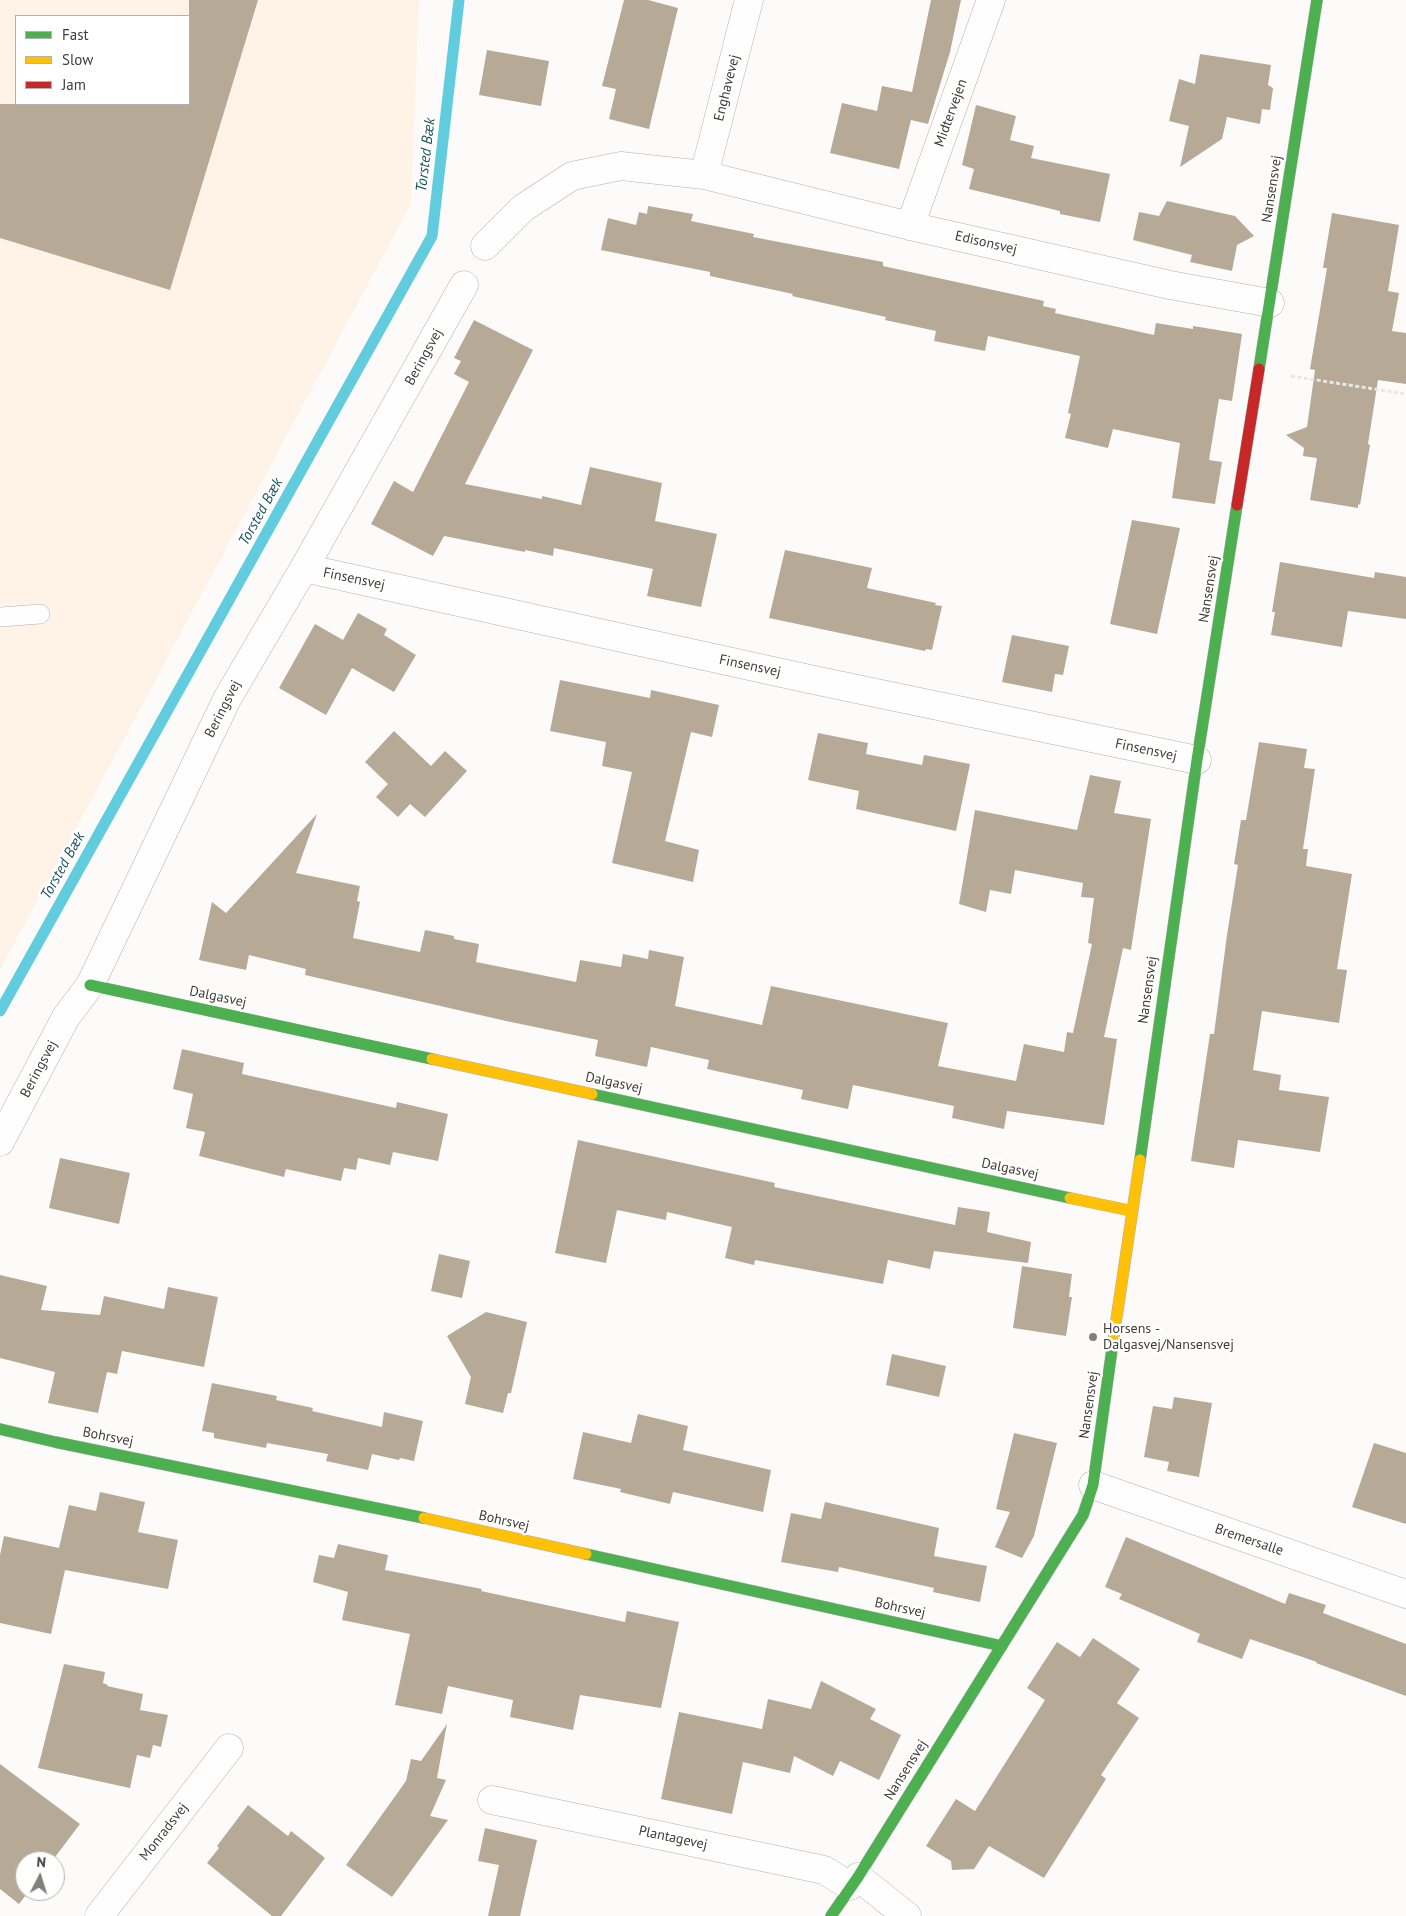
<!DOCTYPE html>
<meta charset="utf-8">
<style>
body{margin:0}
#map{position:relative;width:1406px;height:1916px;overflow:hidden;background:#fdfbf9;font-family:"PT Sans",sans-serif}
canvas{display:block}
.legend{position:absolute;left:15px;top:15px;width:175px;height:90px;box-sizing:border-box;background:#fff;border:1px solid #b3b1af;margin:0;padding:6px 9px;list-style:none;font-size:15px;color:#413c36}
.legend li{display:flex;align-items:center;gap:10px;height:25px}
.legend b{width:25px;border:1px solid #b3b1af}
.north{position:absolute;left:15px;top:1851px;width:50px;height:50px;box-sizing:border-box;background:#fff;border:1px solid #b3b1af;border-radius:50%;rotate:5deg;font-size:14px;font-weight:700;line-height:20px;text-align:center;color:#413c36}
.north::after{content:'';display:block;margin:auto;width:18px;height:22px;background:#837f7a;clip-path:polygon(50% 0,100% 100%,50% 72%,0 100%)}
</style>
<div id="map">
<canvas width="1406" height="1916"></canvas>
<ul class="legend">
<li><b style="height:6px;background:#4caf50"></b>Fast</li>
<li><b style="height:6px;background:#ffc107"></b>Slow</li>
<li><b style="height:6px;background:#c62828"></b>Jam</li>
</ul>
<div class="north">N</div>
</div>
<script>
const c = document.querySelector('canvas').getContext('2d');
c.lineJoin = 'round';
function paint(path, color) {
  c.fillStyle = color;
  c.fill(path, 'evenodd');
}
function trace(path, color, width, dash) {
  c.strokeStyle = color;
  c.lineWidth = width;
  c.lineCap = dash ? 'butt' : 'round';
  c.setLineDash(dash || []);
  c.stroke(path);
}
function drawText(font, color, halo, rows, align = 'center') {
  c.font = font + ' "PT Sans",sans-serif';
  c.lineWidth = 5;
  c.setLineDash([]);
  c.textBaseline = 'middle';
  c.strokeStyle = halo;
  c.fillStyle = color;
  for (const [text, x, y, turn = 0] of rows) {
    c.save();
    c.translate(x, y);
    c.rotate((+turn || 0) * Math.PI / 180);
    c.textAlign = isNaN(turn) ? turn : align;
    if (halo) c.strokeText(text, 0, 0);
    c.fillText(text, 0, 0);
    c.restore();
  }
}
paint(new Path2D(`
 M0 0H419L411 204 0 970ZM16 16H189V104H16Z`), '#fef3e6');
trace(new Path2D(`
 M0 1011 432 236 459 0`), '#60ccdd', 11);
paint(new Path2D(`
 M189 0H258L170 290 0 238V104H189Z
 M624 0H648L678 8 649 129 609 119 616 89 602 86Z
 M931 0H961L950 52 928 124 911 120 899 169 830 153 842 103 877 111 882 86 912 92Z
 M487 50 549 61 541 106 479 95Z
 M1200 54 1271 65 1268 85 1273 88 1270 110 1262 109 1260 124 1227 117 1222 139 1180 167 1189 126 1169 121 1179 79 1195 84Z
 M976 105 1016 116 1010 140 1034 146 1031 158 1110 174 1100 222 1060 214V211L969 189 974 169 962 165Z
 M1167 201 1235 216 1254 236 1237 245 1232 271 1190 262 1192 255 1133 240 1139 212 1159 216Z
 M648 206 693 214 691 221 754 234 753 237 883 262V266L1044 301 1043 306 1056 309 1055 313 1154 335 1156 323 1193 329V326L1242 334 1232 401 1219 399 1209 460 1222 462 1215 504 1172 498 1180 443 1113 429 1108 448 1065 438 1071 414 1068 413 1080 356 988 336 985 351 934 341 936 331 885 320 886 317 792 296 793 294 710 276V272L601 250 608 218 636 225 639 212 647 214Z
 M1332 213 1399 225 1388 291 1399 293 1392 331 1406 333V384L1378 380 1368 444 1370 445 1360 505 1358 504V508L1310 500 1317 458 1303 456 1304 448 1286 435 1307 427 1315 370 1310 369 1327 268H1323Z
 M474 320 533 350 465 484 542 499V496L581 505 590 467 662 483 655 521 717 534 701 607 647 596 653 569 554 548 553 556 525 550V552L444 536 433 556 371 524 394 481 413 492 469 382 454 374 461 361 454 358Z
 M1132 520 1180 528 1157 634 1110 624Z
 M785 550 872 568 867 588 936 603 935 605 942 606 932 650 926 649 925 651 769 618Z
 M1280 562 1374 578 1375 572 1406 577V619L1348 611 1342 647 1271 635 1275 612H1272Z
 M358 613 387 629 384 635 416 655 394 692 352 668 326 715 279 688 315 624 343 640Z
 M1012 635 1069 646 1063 675 1055 674 1052 692 1002 682Z
 M560 680 650 698 651 690 719 705 712 737 691 732 665 841 699 850 693 882 612 863 632 772 602 766 606 742 550 731Z
 M394 731 431 766 445 751 467 771 425 817 410 804 398 817 376 797 388 784 365 762Z
 M818 733 868 743 866 754 922 765 924 755 970 764 956 831 856 809 859 791 808 780Z
 M1259 742 1307 749 1304 768 1315 769 1303 849H1308L1306 866 1352 874 1337 969 1347 970 1339 1023 1262 1011 1253 1070 1281 1075 1279 1090 1329 1097 1320 1152 1238 1140 1234 1168 1191 1161 1210 1034H1214L1227 935 1238 865 1234 864 1241 820H1246Z
 M1090 775 1121 781 1114 813 1151 819 1131 950 1123 948 1104 1037 1117 1039 1104 1125 1007 1111 1004 1129 952 1118 954 1106 853 1085 848 1109 801 1099 803 1090 707 1069 709 1060 651 1047 647 1067 595 1056 598 1040 506 1021 305 975 306 969 249 955 246 970 199 960 212 902 226 913 317 814 296 873 360 886 357 901 360 902 353 938 420 952 425 930 454 936V939L479 944 476 962 576 982 580 960 621 967 623 954 648 959 649 950 684 957 675 1006 762 1025 771 986 948 1023 938 1066 1016 1081 1024 1044 1064 1052 1067 1032 1073 1033 1092 944 1088 943 1094 898 1081 897 1083 883 1015 870 1011 894 990 890 986 912 959 904 975 810 1077 830Z
 M182 1049 244 1063 242 1074 396 1108 397 1102 448 1114 438 1161 393 1152 390 1165 358 1158 356 1170 344 1168 341 1181 286 1169 284 1177 199 1156 205 1132 186 1128 193 1094 173 1089Z
 M578 1140 775 1183 774 1187 955 1225 958 1207 990 1212 987 1232 1031 1242 1028 1263 934 1251 930 1269 888 1260 883 1284 755 1260 754 1265 725 1258 732 1227 667 1212 666 1220 617 1210 606 1263 555 1253Z
 M60 1158 130 1173 119 1224 49 1208Z
 M439 1254 470 1261 462 1298 431 1291Z
 M1022 1266 1072 1274 1069 1297H1072L1066 1336 1013 1328Z
 M0 1275 47 1286 41 1310 100 1315 104 1296 164 1309 168 1287 218 1297 204 1367 122 1351 117 1374 107 1372 98 1413 48 1403 55 1372 0 1358Z
 M486 1312 527 1322 511 1393H508L503 1413 465 1404 471 1377 447 1336Z
 M892 1354 946 1366 939 1397 886 1385Z
 M212 1383 277 1396 276 1400 313 1408 312 1411 382 1427 384 1412 423 1421 414 1461 400 1458 399 1460 372 1454 368 1470 326 1461 328 1454 267 1443 266 1448 214 1438V1433L202 1431Z
 M1174 1397 1212 1403 1199 1477 1167 1471 1169 1462 1144 1457 1153 1406 1172 1409Z
 M638 1414 688 1426 683 1450 771 1470 763 1512 673 1492 670 1504 620 1492 621 1489 573 1479 583 1432 631 1443Z
 M1014 1433 1057 1443 1034 1536 1022 1558 995 1547 1010 1512 996 1509Z
 M1374 1443 1406 1453V1524L1352 1507Z
 M100 1492 145 1502 138 1532 178 1540 168 1589 65 1570 51 1634 0 1623V1555L4 1536 59 1548 69 1505 96 1511Z
 M825 1502 939 1528 934 1556 987 1566 980 1602 933 1592 934 1588 839 1567 838 1572 781 1562 791 1513 821 1519Z
 M1126 1537 1285 1604 1289 1593 1326 1605 1323 1613 1406 1644V1696L1316 1663 1317 1662 1250 1639 1242 1659 1197 1642 1200 1634 1119 1599 1122 1594 1105 1587Z
 M338 1544 388 1555 385 1570 482 1589 481 1591 625 1622 627 1611 679 1622 661 1708 580 1695 573 1730 510 1717 513 1700 448 1686 442 1714 395 1705 410 1634 342 1620 348 1592 313 1582 319 1555 334 1558Z
 M1093 1638 1140 1669 1117 1703 1139 1718 1101 1775 1106 1779 1044 1878 989 1846 974 1869 952 1870 951 1861 926 1846 956 1799 975 1811 1045 1700 1027 1688 1057 1642 1080 1657Z
 M64 1664 105 1672 103 1683 108 1685 107 1686 143 1694 140 1710 168 1715 161 1747 153 1745 150 1758 137 1755 130 1788 38 1768Z
 M821 1681 876 1709 870 1719 901 1735 879 1780 840 1761 833 1776 794 1756 790 1773 743 1762 732 1814 661 1799 679 1712 762 1729 768 1699 811 1709Z
 M447 1724 437 1778 446 1780 430 1816 448 1820 392 1897 346 1865 406 1781 411 1759 421 1761Z
 M0 1764 80 1824 52 1861H25V1891H29L19 1904 0 1889Z
 M248 1805 288 1836 291 1831 325 1858 281 1916H272L207 1863 219 1848 217 1846Z
 M485 1828 537 1840 520 1916H488L499 1865 478 1861Z`), '#b6aa97');
const lane = new Path2D(`
 M0 617 40 614`);
const street = new Path2D(`
 M704 175 749 0
 M910 226 991 0
 M485 246 523 208 572 176 621 166 704 175 910 226 1170 285 1270 303
 M304 568 809 679 1197 760
 M0 1142 66 1017 90 985 227 699 304 568 464 285
 M1093 1485 1406 1594
 M492 1800 824 1870 850 1886
 M858 1877 907 1916
 M99 1916 229 1748`);
const fast = new Path2D(`
 M1259 369 1317 0
 M90 985 432 1059
 M592 1094 1070 1198
 M1140 1160 1197 760 1237 505
 M0 1429 55 1442 424 1518
 M586 1554 1002 1646
 M831 1916 858 1877 1083 1515 1093 1485 1114 1335`);
const slow = new Path2D(`
 M432 1059 592 1094
 M1070 1198 1132 1211
 M1114 1335 1140 1160
 M424 1518 586 1554`);
const jam = new Path2D(`
 M1237 505 1259 369`);
trace(lane, '#b3b0ad', 20);
trace(street, '#b3b0ad', 29);
trace(fast, '#b3b0ad', 12);
trace(slow, '#b3b0ad', 12);
trace(jam, '#b3b0ad', 12);
trace(new Path2D(`
 M1291 376 1406 394`), '#e7e7e5', 3, [4, 2.5]);
trace(lane, '#fffefe', 19);
trace(street, '#fffefe', 28);
trace(fast, '#4caf50', 11);
trace(slow, '#ffc107', 11);
trace(jam, '#c62828', 11);
for (const [x, y, r, color] of [
 [1093,1337,5,"#837f7a"]
]) {
  const dot = new Path2D();
  dot.arc(x, y, r, 0, 2 * Math.PI);
  c.fillStyle = color;
  c.fill(dot);
  trace(dot, '#fff', 2);
}
drawText('14px', '#413c36', '#fff', [
 ["Enghavevej",727,88,-76],
 ["Midtervejen",951,113,-70],
 ["Nansensvej",1272,189,-81],
 ["Edisonsvej",986,243,13],
 ["Beringsvej",424,357,-61],
 ["Finsensvej",354,579,12],
 ["Nansensvej",1209,589,-81],
 ["Finsensvej",750,666,12],
 ["Beringsvej",223,709,-63],
 ["Finsensvej",1146,750,12],
 ["Nansensvej",1148,990,-82],
 ["Dalgasvej",218,997,12],
 ["Beringsvej",39,1069,-62],
 ["Dalgasvej",614,1083,12],
 ["Dalgasvej",1010,1169,12],
 ["Nansensvej",1089,1405,-82],
 ["Bohrsvej",108,1437,11],
 ["Bohrsvej",504,1521,13],
 ["Bremersalle",1249,1540,19],
 ["Bohrsvej",900,1608,12],
 ["Nansensvej",906,1770,-58],
 ["Monradsvej",164,1832,-52],
 ["Plantagevej",673,1838,12]
]);
drawText('14px', '#413c36', '#fff', [
 ["Horsens -",1103,1329],
 ["Dalgasvej/Nansensvej",1103,1345]
], 'left');
drawText('italic 15px', '#1a535e', '#fff', [
 ["Torsted Bæk",426,155,-83],
 ["Torsted Bæk",261,512,-61],
 ["Torsted Bæk",63,866,-61]
]);
</script>
